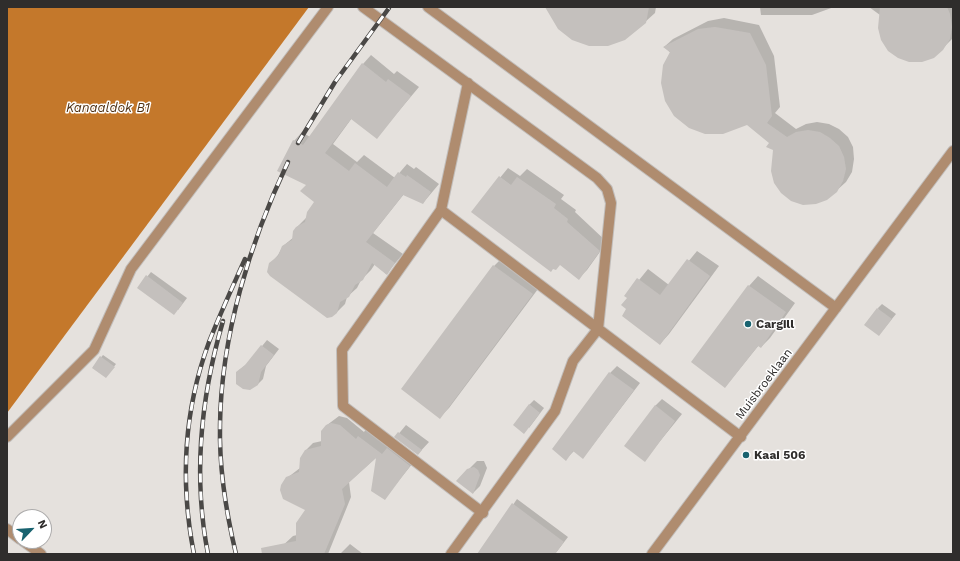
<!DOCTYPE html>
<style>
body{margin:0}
#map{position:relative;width:960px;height:561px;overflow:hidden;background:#e5e1dd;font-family:"Work Sans",sans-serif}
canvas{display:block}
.frame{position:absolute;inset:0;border:8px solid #2f2d2c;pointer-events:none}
.north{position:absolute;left:12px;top:509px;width:40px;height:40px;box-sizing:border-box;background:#fff;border:1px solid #acabab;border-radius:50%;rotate:65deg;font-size:11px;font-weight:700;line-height:16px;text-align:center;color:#2f2d2c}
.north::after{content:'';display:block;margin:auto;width:14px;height:18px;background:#196370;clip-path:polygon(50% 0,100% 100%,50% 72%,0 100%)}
</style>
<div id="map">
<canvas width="960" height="561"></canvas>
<div class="frame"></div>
<div class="north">N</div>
</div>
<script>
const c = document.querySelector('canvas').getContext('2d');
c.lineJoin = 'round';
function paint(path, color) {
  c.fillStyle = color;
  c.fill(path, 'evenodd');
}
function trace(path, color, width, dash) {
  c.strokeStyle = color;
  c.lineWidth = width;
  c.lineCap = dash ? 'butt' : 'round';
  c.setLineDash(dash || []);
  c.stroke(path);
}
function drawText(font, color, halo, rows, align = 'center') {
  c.font = font + ' "Work Sans",sans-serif';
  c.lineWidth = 3;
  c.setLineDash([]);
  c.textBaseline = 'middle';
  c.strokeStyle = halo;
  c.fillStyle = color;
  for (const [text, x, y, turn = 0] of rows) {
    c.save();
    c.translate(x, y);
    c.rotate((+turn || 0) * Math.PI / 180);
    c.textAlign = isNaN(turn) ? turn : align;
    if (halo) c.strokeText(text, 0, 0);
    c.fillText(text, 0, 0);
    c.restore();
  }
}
paint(new Path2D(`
 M7 7H309L7 413Z`), '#c4782b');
paint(new Path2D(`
 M548 7H656L655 13 645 22Z
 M760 7H834L812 15H761Z
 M869 7H953V38L942 49 880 15Z
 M724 18 759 25 774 56 780 107 775 113 796 129 806 124 817 122 829 124 839 129 848 137 853 147 854 159 852 172 846 182 836 191 770 142 664 47 673 39 708 21Z
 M371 55 394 74 397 71 419 87 377 137 352 118 333 144 357 162 364 155 395 178 407 164 414 169 416 167 439 184 423 203 404 194 373 233 403 254 386 274 375 264 371 270 361 280 357 288 347 297 345 304 336 313 270 264 278 255 283 246 294 237 297 227 306 218 315 202 307 184 294 141 302 132 310 137 363 64Z
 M508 168 520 176 527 169 564 195 561 199 576 210 575 212 607 242 587 270 579 278 561 264 472 212Z
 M697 251 719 266 669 334 660 344 627 309 628 298 626 296 648 269 669 285Z
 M503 257 541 285 449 408 440 417 494 266Z
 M151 272 187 298 178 310 138 288Z
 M758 276 795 303 770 338 761 347 759 345 725 387 692 362 749 286Z
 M882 304 896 314 883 330 878 308Z
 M267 340 279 349 266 366 263 379 257 385 240 386 236 379 237 372 249 362Z
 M103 355 116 364 106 377 93 367Z
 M617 366 640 383 589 450 574 451 566 459 610 373Z
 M662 399 682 414 644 461 655 406Z
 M534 400 544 408 529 428V405Z
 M339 416 347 418 364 432 366 429 417 458 384 499 378 456 349 482 351 497 328 554H278L279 549 293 536 297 535 306 509 287 478 300 468 306 450 313 443 322 441 327 425Z
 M406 425 429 442 418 454 396 437Z
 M477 461H484L487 468 480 486 473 493 457 481Z
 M517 499 568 537 555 554H479Z
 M350 544 363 554H340Z`), '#0003');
paint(new Path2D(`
 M545 7H649L646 23 625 40 608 46H589L572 40 558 29Z
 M880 7H947L950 14 952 27 950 39 943 50 934 58 922 62H909L898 58 888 51 881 40 878 28Z
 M715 27 750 33 766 65 772 116 767 123 787 137 796 132 808 130 820 132 830 138 839 146 844 157 846 169 843 181 837 192 827 200 816 204 803 205 791 201 781 193 774 183 771 171 773 150 766 147 769 143 747 125 723 134H705L689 128 674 116 665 101 661 83 663 65 670 52 663 47 698 29Z
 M362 63 386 82 388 79 411 96 377 139 351 119 325 153 349 171 355 163 387 187 398 172 406 177 407 175 431 192 423 204 403 195 366 242 395 263 387 275 372 263 363 280 355 285 349 297 340 302 337 313 332 317 327 318 270 276 267 272 269 263 278 256 282 246 292 240 293 231 296 227 305 222 307 212 314 202 300 191 306 185 277 171 293 140 303 145Z
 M499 176 511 185 517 177 556 204 554 208 568 219 567 222 600 251 579 280 560 265 556 270 553 269 551 272 471 212Z
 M687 259 710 276 660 345 622 316 626 309 621 305 627 298 624 296 637 278 660 295Z
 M493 265 533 294 440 419 401 389Z
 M146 275 183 303 174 315 137 288Z
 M748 285 786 312 761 348 758 346 725 388 691 362Z
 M877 308 892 319 879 336 864 325Z
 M261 345 274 355 261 372 258 385 250 390 243 389 236 384V372L245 365Z
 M100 356 115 367 106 378 92 368Z
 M609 372 634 390 583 459 573 451 566 461 552 449Z
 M529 404 540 413 524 434 513 425Z
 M655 405 675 421 645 462 624 446Z
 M331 423 340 425 356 439 358 436 382 454 387 448 410 466 385 500 371 491 376 458 342 489 345 504 324 554H262L261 548 296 541V523L305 510 283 499 280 490 281 485 286 477 299 472 300 458 305 450 321 446V431L326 425Z
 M398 432 422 450 418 455 394 437Z
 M474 467 478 470 480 475 473 494 456 481 467 469Z
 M512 503 564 542 555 554H477Z`), '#c4c0bd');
const minor = new Path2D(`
 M363 7 597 178 607 189 611 203 598 329 573 361 555 411 451 554
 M428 7 836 308
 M468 83 441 210 342 350 343 406 483 513
 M441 210 741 437
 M7 437 94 350 131 269 328 7
 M7 529 20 539
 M23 541 41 554
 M652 554 953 151`);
trace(minor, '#c1bdba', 12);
trace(minor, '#af8c6f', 10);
const rail = new Path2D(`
 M298 143 335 82 389 8
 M194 554C180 483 184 410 209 342 220 314 233 286 245 259
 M208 554C193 477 201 396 223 321
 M236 554C226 512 219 469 220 425 221 336 250 242 288 162`);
trace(rail, '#4a4846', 4.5);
trace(rail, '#fff', 3, [9]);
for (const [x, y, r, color] of [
 [748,324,4,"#196370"],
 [746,455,4,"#196370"]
]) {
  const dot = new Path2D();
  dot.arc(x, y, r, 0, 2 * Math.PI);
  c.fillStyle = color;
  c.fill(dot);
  trace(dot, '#fff', 1.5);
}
drawText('bold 12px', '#2f2d2c', '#fff', [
 ["Cargill",756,324],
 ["Kaai 506",754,455]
], 'left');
drawText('12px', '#2f2d2c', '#fff', [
 ["Muisbroeklaan",764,384,-53]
]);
drawText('italic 13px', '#503112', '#fff', [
 ["Kanaaldok B1",108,108]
]);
</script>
